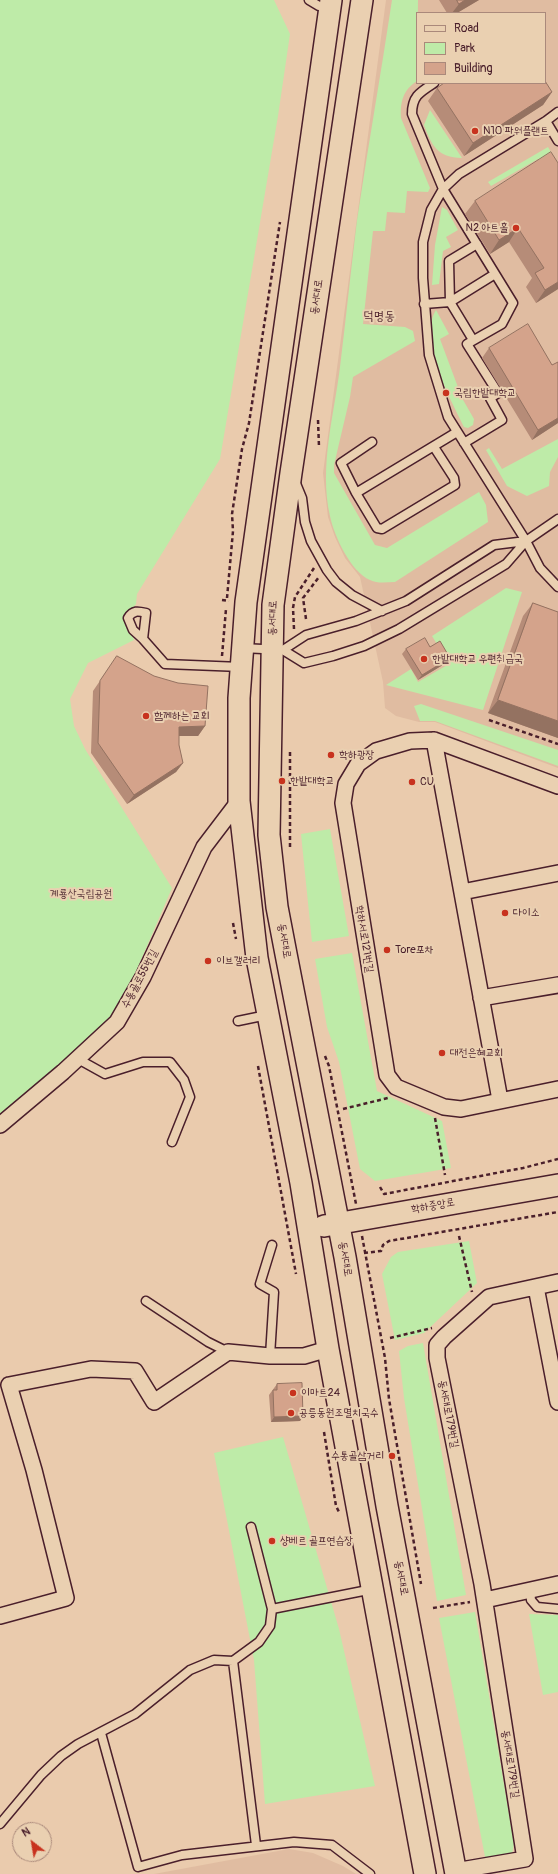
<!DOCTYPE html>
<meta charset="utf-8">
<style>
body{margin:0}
#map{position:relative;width:558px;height:1874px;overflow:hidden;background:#eacbad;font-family:Pangolin,sans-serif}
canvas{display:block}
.legend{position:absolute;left:416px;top:12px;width:130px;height:72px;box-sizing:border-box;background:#ead0b1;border:1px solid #aa897b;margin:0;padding:5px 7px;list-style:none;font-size:12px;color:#4a1f2b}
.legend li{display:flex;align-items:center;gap:8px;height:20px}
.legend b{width:20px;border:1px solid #aa897b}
.north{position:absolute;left:12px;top:1822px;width:40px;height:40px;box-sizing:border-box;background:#ead0b1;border:1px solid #aa897b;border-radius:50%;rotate:329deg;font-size:11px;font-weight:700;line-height:16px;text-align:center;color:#4a1f2b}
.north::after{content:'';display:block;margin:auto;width:14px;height:18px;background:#c8321e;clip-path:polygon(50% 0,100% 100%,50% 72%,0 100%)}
</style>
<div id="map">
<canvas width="558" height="1874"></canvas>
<ul class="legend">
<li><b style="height:5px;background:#ead0b1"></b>Road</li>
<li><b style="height:11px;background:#beeba8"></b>Park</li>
<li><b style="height:11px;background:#d4a38b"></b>Building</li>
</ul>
<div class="north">N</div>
</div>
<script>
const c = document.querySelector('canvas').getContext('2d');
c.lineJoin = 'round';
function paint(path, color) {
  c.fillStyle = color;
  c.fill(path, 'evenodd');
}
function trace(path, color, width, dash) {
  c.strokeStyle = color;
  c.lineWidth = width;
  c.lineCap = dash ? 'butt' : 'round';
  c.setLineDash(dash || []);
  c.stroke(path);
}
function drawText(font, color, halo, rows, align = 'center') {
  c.font = font + ' Pangolin,"Poor Story",sans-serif';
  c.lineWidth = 4;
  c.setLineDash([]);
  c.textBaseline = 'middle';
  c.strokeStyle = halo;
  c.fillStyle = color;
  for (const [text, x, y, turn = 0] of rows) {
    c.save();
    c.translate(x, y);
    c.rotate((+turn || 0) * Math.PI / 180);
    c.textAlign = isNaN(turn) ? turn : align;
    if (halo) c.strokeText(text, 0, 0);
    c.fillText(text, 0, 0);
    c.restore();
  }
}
paint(new Path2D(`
 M386 0H558V768L435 722H419L396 716 385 708 383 682 360 577 345 558 335 537 328 517 323 473ZM417 13H545V83H417Z
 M289 1849 313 1853 343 1866 356 1874H154Z`), '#e0bca1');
paint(new Path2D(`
 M0 0H274L290 34 278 116 220 459 137 594 136 604 126 616 134 640 88 663 70 699 74 726 85 749 172 888 129 988 112 1019 0 1119Z
 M392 0H418L417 81C403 90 400 102 401 118L430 188 428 192 407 191 405 213 387 212 385 231H373L363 324 405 327 413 331 415 341 353 377 350 397 334 465V473L375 545 387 548 479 492 486 505 488 522 395 582C387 582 378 584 370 580 351 572 334 536 330 516 319 466 334 416 340 367 346 318 351 269 357 220 368 147 381 73 392 0Z
 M430 110 462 158C437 157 432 146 424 125Z
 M548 147 558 164 549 175 538 159 491 186 488 182Z
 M442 207 447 210 458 230 446 237 451 247 443 251 439 284 432 285 435 245Z
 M436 310 449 334 440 339 462 398 474 419 473 425 468 428 464 427C450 397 417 341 436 310Z
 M558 439V457L550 472 549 486 527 496 507 486 486 450 489 448 502 469Z
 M506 588 522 592 483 710 386 685 411 669 418 682 449 664 432 636Z
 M421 704 558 750V766L435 721H420L414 706Z
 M330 829 349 936 312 942 301 834Z
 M352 953 377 1091 442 1121 451 1168 375 1181 360 1169 339 1062 327 1027 315 959Z
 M469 1241 477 1283 424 1333 395 1340 382 1274 391 1257 398 1252Z
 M423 1343 466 1595 437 1601 404 1398 399 1351 408 1346Z
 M283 1437 339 1629 375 1786 265 1804 254 1660 214 1453Z
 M475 1612 514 1844 512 1854 503 1859 486 1862 439 1618Z
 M529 1614 558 1615V1692L543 1695Z`), '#beeba8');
const lane = new Path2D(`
 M309 0 319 6 329 9
 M434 83C420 92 412 96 412 114L443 189 513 303 502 324 467 344 498 393 490 398 502 420 464 443
 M558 112 546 121 459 174 443 189 431 210 423 242V278L429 355 448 417 526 541 540 568 558 587
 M546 121 558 141
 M424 304 450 302 449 261 477 244
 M473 340 450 302 495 274
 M372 442 341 463 356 493 457 432
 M295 481 302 498 305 522 311 541 327 570 336 582 352 595 382 611
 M356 493 377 528 382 529 455 485 454 478 434 447
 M143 639 146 613C138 611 133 610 128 618L133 630 143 639 165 664 241 667
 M242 648 283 650 304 663 333 656 364 646 399 629 506 564 526 541 558 519
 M283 650 306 635 356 621 406 601 494 545 526 541
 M238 1021 267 1015
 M78 1059 105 1074 143 1062H170L184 1080 190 1097 172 1142
 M146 1301 208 1342 228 1352
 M270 1356 274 1292 260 1284 272 1245
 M530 1591 531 1600 537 1607 558 1609
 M272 1609 373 1589
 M233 1661 256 1845
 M101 1733 138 1867 182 1855 294 1842 332 1845 370 1874
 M0 1824 41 1775 61 1756 78 1744 135 1714 190 1670 214 1660 233 1661 259 1642 270 1626 272 1609 251 1527`);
const street = new Path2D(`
 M434 740 500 1100
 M558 786 434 740 410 741 376 751 358 764 346 784 343 803 387 1075 396 1087 444 1107 461 1109 558 1089
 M462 892 558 873
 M481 998 558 985
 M0 1125 63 1072 117 1022 143 977 204 847 239 801
 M536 1287 558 1402
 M485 1600 558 1584
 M0 1616 66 1598 34 1470 9 1385 91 1369 135 1371 154 1402 228 1352 270 1356H304L328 1349
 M455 1871 525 1859 482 1584 437 1358V1345L444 1337 489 1297 558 1282`);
const secondary = new Path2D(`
 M331 0 246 602 239 698V801L257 958 301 1183 328 1349 425 1874
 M362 0 291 473 273 605 269 835 277 907 286 954 345 1257 387 1506 456 1874
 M324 1226 558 1185`);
trace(lane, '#4a1f2b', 11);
trace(street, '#4a1f2b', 18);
trace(secondary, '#4a1f2b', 24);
trace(new Path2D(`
 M318 420 319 447
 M227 598 233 531 232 514 242 449 249 423 280 222
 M222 600 229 601
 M306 619 303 598 319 577
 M294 629 293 608 295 597 314 568
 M222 656 226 609
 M489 720 558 744
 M290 752V847
 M233 923 236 939
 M325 1056 329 1066 356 1204
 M258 1066 296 1274
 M343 1109 388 1098
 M435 1118 445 1175
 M380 1187 384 1194 523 1168 558 1159
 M362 1236 385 1358 389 1399 421 1584
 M459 1236 472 1292
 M364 1253 381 1251 383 1245 389 1241 558 1212
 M390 1338 432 1328
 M324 1432 336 1506 339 1512
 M433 1608 470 1602`), '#4a1f2b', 2.5, [4, 3]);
trace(lane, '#ead0b1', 8);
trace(street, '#ead0b1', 15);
trace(secondary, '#ead0b1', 21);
paint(new Path2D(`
 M439 0H479L457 13H447Z
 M437 88 552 92 543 105 464 156 428 101Z
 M558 163V289L536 303 526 287 532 278 509 242 490 254 465 214 475 201Z
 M489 348 552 365 558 362V423L532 440 482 358Z
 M533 603 558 612V738L488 713 523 616Z
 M406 649 446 663 418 680 402 654Z
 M117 656 205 726 198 736H179V745L183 763 176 772 127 804 91 753 93 691Z
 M277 1384 303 1416 300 1421 271 1422 269 1395Z`), '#b68c78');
paint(new Path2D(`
 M465 0H479L457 13H452L459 4Z
 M552 92 543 105 464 156 473 143Z
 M518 228 509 242 490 254 499 240Z
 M558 282V289L536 303 545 290Z
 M558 418V423L532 440 538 430Z
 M450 658 446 663 418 680 422 675Z
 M498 700 558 721V738L488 713Z
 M205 726 198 736H172L179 727Z
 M183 763 176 772 127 804 134 795Z
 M303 1416 300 1421 271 1422 274 1417Z`), '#947261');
const building = new Path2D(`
 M457 0H465L459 4Z
 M545 81 552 92 473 143 437 88 444 83H545Z
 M551 152 558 163V282L545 290 535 273 544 268 518 228 499 240 475 201Z
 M528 324 552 365 558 362V418L538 430 489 348Z
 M533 603 558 612V721L498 700Z
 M425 638 430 647 440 641 450 658 422 675 406 649Z
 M117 656 154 676 178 683 208 686 205 726 179 727V745L183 763 134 795 98 743 100 681Z
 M302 1383 303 1416 274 1417 273 1390H277V1384Z`);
paint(building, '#d4a38b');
trace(building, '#947261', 1);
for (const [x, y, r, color] of [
 [475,131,4,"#c8321e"],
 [516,228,4,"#c8321e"],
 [446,393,4,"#c8321e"],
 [424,659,4,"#c8321e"],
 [146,716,4,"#c8321e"],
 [331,755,4,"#c8321e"],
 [282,781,4,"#c8321e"],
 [412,782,4,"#c8321e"],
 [505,913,4,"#c8321e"],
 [387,950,4,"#c8321e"],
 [208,961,4,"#c8321e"],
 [442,1053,4,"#c8321e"],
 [293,1393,4,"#c8321e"],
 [291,1413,4,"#c8321e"],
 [392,1456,4,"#c8321e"],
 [272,1541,4,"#c8321e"]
]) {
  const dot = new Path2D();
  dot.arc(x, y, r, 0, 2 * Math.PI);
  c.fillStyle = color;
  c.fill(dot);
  trace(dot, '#ead0b1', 1.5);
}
drawText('11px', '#4a1f2b', '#ead0b1', [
 ["N10 파워플랜트",483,131],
 ["N2 아트홀",508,228,"right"],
 ["국립한밭대학교",454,393],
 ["한밭대학교 우편취급국",432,659],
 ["함께하는 교회",154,716],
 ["학하광장",339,755],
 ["한밭대학교",290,781],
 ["CU",420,782],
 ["다이소",513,913],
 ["Tore포차",395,950],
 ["이브갤러리",216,961],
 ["대전은혜교회",450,1053],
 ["이마트24",301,1393],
 ["공릉동원조멸치국수",299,1413],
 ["수통골삼거리",384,1456,"right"],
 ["샹베르 골프연습장",280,1541]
], 'left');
drawText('11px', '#4a1f2b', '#ead0b1', [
 ["동서대로",317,297,-82],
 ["동서대로",273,618,-88],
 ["학하서로121번길",364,939,81],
 ["동서대로",284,941,80],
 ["수통골로55번길",140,979,-62],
 ["학하중앙로",433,1206,-10],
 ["동서대로",345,1259,80],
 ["동서대로179번길",448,1414,79],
 ["동서대로",401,1578,79],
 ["동서대로179번길",510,1764,81]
]);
drawText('11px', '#563338', '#ead0b1', [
 ["계룡산국립공원",81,894]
]);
drawText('13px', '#4a1f2b', '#ead0b1', [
 ["덕명동",379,317]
]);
</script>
